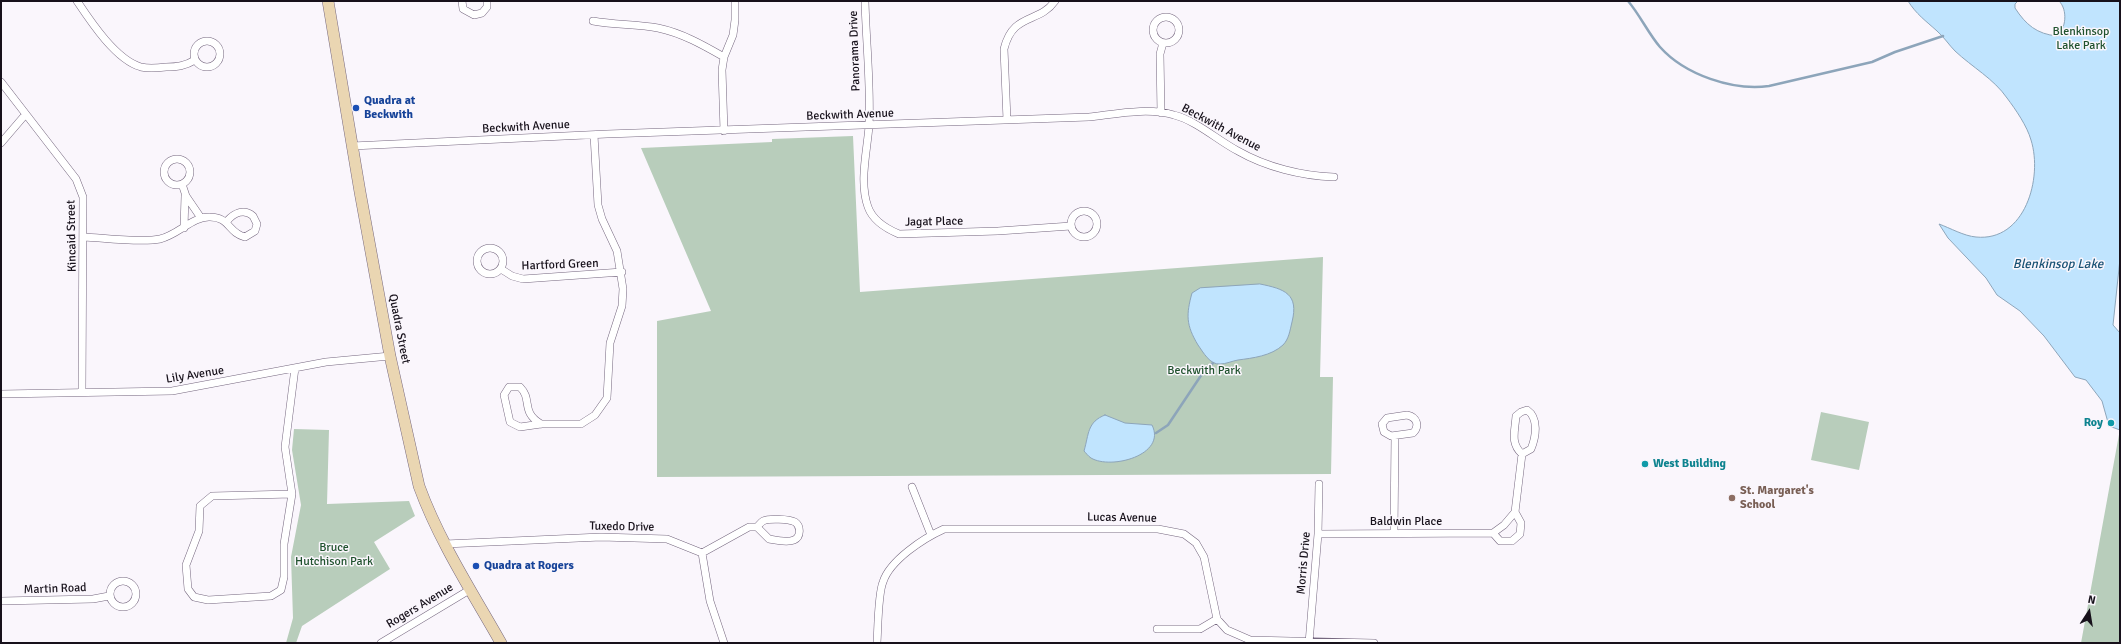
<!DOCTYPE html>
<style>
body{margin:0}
#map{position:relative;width:2121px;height:644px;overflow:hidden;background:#faf6fc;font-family:Signika,sans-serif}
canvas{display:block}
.frame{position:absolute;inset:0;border:2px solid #17111b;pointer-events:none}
.north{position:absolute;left:2069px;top:592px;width:40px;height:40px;-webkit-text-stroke:3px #faf6fc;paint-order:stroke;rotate:12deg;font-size:11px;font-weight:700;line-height:16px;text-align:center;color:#17111b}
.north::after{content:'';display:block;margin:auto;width:14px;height:18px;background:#17111b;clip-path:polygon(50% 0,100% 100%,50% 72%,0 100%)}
</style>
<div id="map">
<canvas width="2121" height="644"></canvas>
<div class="frame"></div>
<div class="north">N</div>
</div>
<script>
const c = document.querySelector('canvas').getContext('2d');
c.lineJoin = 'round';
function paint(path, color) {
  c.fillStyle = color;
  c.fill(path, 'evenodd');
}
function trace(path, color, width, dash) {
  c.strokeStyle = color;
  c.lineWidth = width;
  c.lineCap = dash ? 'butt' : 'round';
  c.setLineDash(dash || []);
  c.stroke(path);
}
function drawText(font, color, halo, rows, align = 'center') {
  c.font = font + ' Signika,sans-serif';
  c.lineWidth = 3;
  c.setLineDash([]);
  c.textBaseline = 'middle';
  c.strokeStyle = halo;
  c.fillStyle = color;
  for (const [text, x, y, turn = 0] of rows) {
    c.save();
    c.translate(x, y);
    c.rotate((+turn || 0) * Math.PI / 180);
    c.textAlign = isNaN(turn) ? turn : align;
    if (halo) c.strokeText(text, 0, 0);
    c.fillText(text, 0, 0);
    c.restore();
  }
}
paint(new Path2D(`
 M853 136 860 292 1323 257 1320 377H1333L1331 474 657 477V321L711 311 641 148 772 142V139Z
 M1821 412 1869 422 1859 470 1811 460Z
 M294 429 329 430 327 504 409 501 415 516 374 542 390 569 302 626 296 643H275H286L293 618 291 557 301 505 292 450Z
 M2120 429V643H2081Z`), '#b8cdbb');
const water = new Path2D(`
 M1908 1H2018L2015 4V8C2026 25 2037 34 2057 36 2066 29 2068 10 2059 1H2120V259L2113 325 2120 333V430L2109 426 2102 401 2086 380 2075 377 2044 336 2020 311 1997 295 1986 278 1948 238 1939 224C1950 228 1964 236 1976 237 2025 242 2043 178 2031 140 2027 126 2016 110 2007 98 1994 79 1972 67 1955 51 1949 45 1944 37 1937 31 1926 21 1916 14 1908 1Z
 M1260 284C1285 289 1299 294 1292 322 1290 330 1289 339 1283 345 1271 356 1253 358 1238 360 1232 361 1226 364 1220 364 1210 365 1203 352 1198 345 1186 325 1186 315 1192 293L1200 288Z
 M1105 415 1125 423 1152 425C1167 455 1111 470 1091 458 1088 456 1086 453 1084 451 1089 434 1087 422 1105 415Z`);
paint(water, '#c0e4fe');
trace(water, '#8da5ba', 1);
trace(new Path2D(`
 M1628 1C1640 15 1648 33 1660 47 1685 75 1733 91 1769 86L1872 62 1895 52 1943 36
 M1156 433 1168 425 1204 371 1213 363`), '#8da5ba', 2.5);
const minor = new Path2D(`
 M77 1C91 22 116 60 141 67 149 69 158 68 166 67 177 67 185 66 195 60
 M462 1 463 9 474 15 482 13 487 7V1
 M865 1C866 41 871 86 869 126 867 152 859 182 868 207 873 221 887 229 899 234L998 231 1071 226
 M1153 30a13 13 0 1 1 26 0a13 13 0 1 1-26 0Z
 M593 21C615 25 637 24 658 28 682 33 703 45 724 57
 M194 54a13 13 0 1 1 26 0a13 13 0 1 1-26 0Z
 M1 82 76 179 83 197 82 392
 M1161 113 1160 54 1163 43
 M1007 120 1004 49C1013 12 1039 24 1055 1
 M724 131 722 70 724 57 733 35 735 20V1
 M1 143 25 115
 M352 146 607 134 1089 117C1116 114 1148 107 1174 115 1197 121 1217 140 1238 151 1266 167 1302 176 1334 177
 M164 172a13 13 0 1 1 26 0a13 13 0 1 1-26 0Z
 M182 184 186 196 201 218
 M1071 224a13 13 0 1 1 26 0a13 13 0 1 1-26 0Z
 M184 228 185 196
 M84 237C104 238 142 243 160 239 178 235 193 216 210 217 230 217 228 233 245 237L255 231 257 224 253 216C244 208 234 213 227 221
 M477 261a13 13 0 1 1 26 0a13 13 0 1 1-26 0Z
 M501 269 512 276 523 279 622 272
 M1 394 172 391 326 362 390 356
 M1527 410C1539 418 1536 437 1531 449L1522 454C1510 443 1515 431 1516 416L1521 412Z
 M1407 415C1417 417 1420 426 1413 433L1391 436 1384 432 1382 424 1387 418Z
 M541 424C520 411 533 400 520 387H509L504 395 510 422 520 427 541 424H581L595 415 607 398 610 343 622 306 623 289 617 251 602 219 598 205 594 135
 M912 487 931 535
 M292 494 212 496 200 506 199 531 186 565 188 589 194 597 208 600 271 596 281 590 284 577V544L292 494 285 447 295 368
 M1515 512 1522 454
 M1394 533 1395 436
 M1318 534 1493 533 1504 525 1515 512 1521 523 1520 534 1512 541H1500L1493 533
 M445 544 601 537 667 539 702 553 710 601 724 643
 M702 553 749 527H757L769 539C775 540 787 543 794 540 801 537 801 526 795 522 789 519 769 518 763 521 761 522 759 525 757 527
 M110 594a13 13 0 1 1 26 0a13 13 0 1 1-26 0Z
 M1 601 93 599 109 596
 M1157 629H1200L1217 619
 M381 643 471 589
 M877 643C878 628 878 594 883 582 890 560 924 538 944 529H1158L1184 534 1196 543 1204 557 1217 619 1227 630 1250 640 1374 643
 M1309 643 1318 534 1319 484`);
const secondary = new Path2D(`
 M328 1 360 192 390 356 419 486C439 541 472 592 501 643`);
trace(minor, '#75677f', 8);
trace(secondary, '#75677f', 12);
trace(minor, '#fff', 7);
trace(secondary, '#ead6b2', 11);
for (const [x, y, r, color] of [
 [356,108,4,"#1a4fb4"],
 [2111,423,4,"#0f9aa8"],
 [1645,464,4,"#0f9aa8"],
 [1732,498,4,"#8d6e63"],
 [476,566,4,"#1a4fb4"]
]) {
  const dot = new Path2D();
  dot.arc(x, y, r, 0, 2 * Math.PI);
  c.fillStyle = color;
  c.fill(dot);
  trace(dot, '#faf6fc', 1.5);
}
drawText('12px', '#20522e', '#faf6fc', [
 ["Blenkinsop",2081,32],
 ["Lake Park",2081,46],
 ["Beckwith Park",1204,371],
 ["Bruce",334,548],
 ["Hutchison Park",334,562]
]);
drawText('12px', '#17111b', '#faf6fc', [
 ["Panorama Drive",855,51,-92],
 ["Beckwith Avenue",850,115,-2],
 ["Beckwith Avenue",526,127,-3],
 ["Beckwith Avenue",1221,128,28],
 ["Jagat Place",934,222,-1],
 ["Kincaid Street",72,236,-91],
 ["Hartford Green",560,265,-2],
 ["Quadra Street",399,329,79],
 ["Lily Avenue",195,375,-9],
 ["Lucas Avenue",1122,518,1],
 ["Baldwin Place",1406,522],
 ["Tuxedo Drive",622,527,1],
 ["Morris Drive",1304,563,-85],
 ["Martin Road",55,589,-2],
 ["Rogers Avenue",420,606,-31]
]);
drawText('bold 12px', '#164399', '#faf6fc', [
 ["Quadra at",364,101],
 ["Beckwith",364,115],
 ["Quadra at Rogers",484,566]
], 'left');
drawText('bold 12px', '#0d838f', '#faf6fc', [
 ["Roy",2103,423],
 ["West Building",1653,464,"left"]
], 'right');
drawText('bold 12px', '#785e54', '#faf6fc', [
 ["St. Margaret's",1740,491],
 ["School",1740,505]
], 'left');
drawText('italic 13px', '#1a5376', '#faf6fc', [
 ["Blenkinsop Lake",2058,265]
]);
</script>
